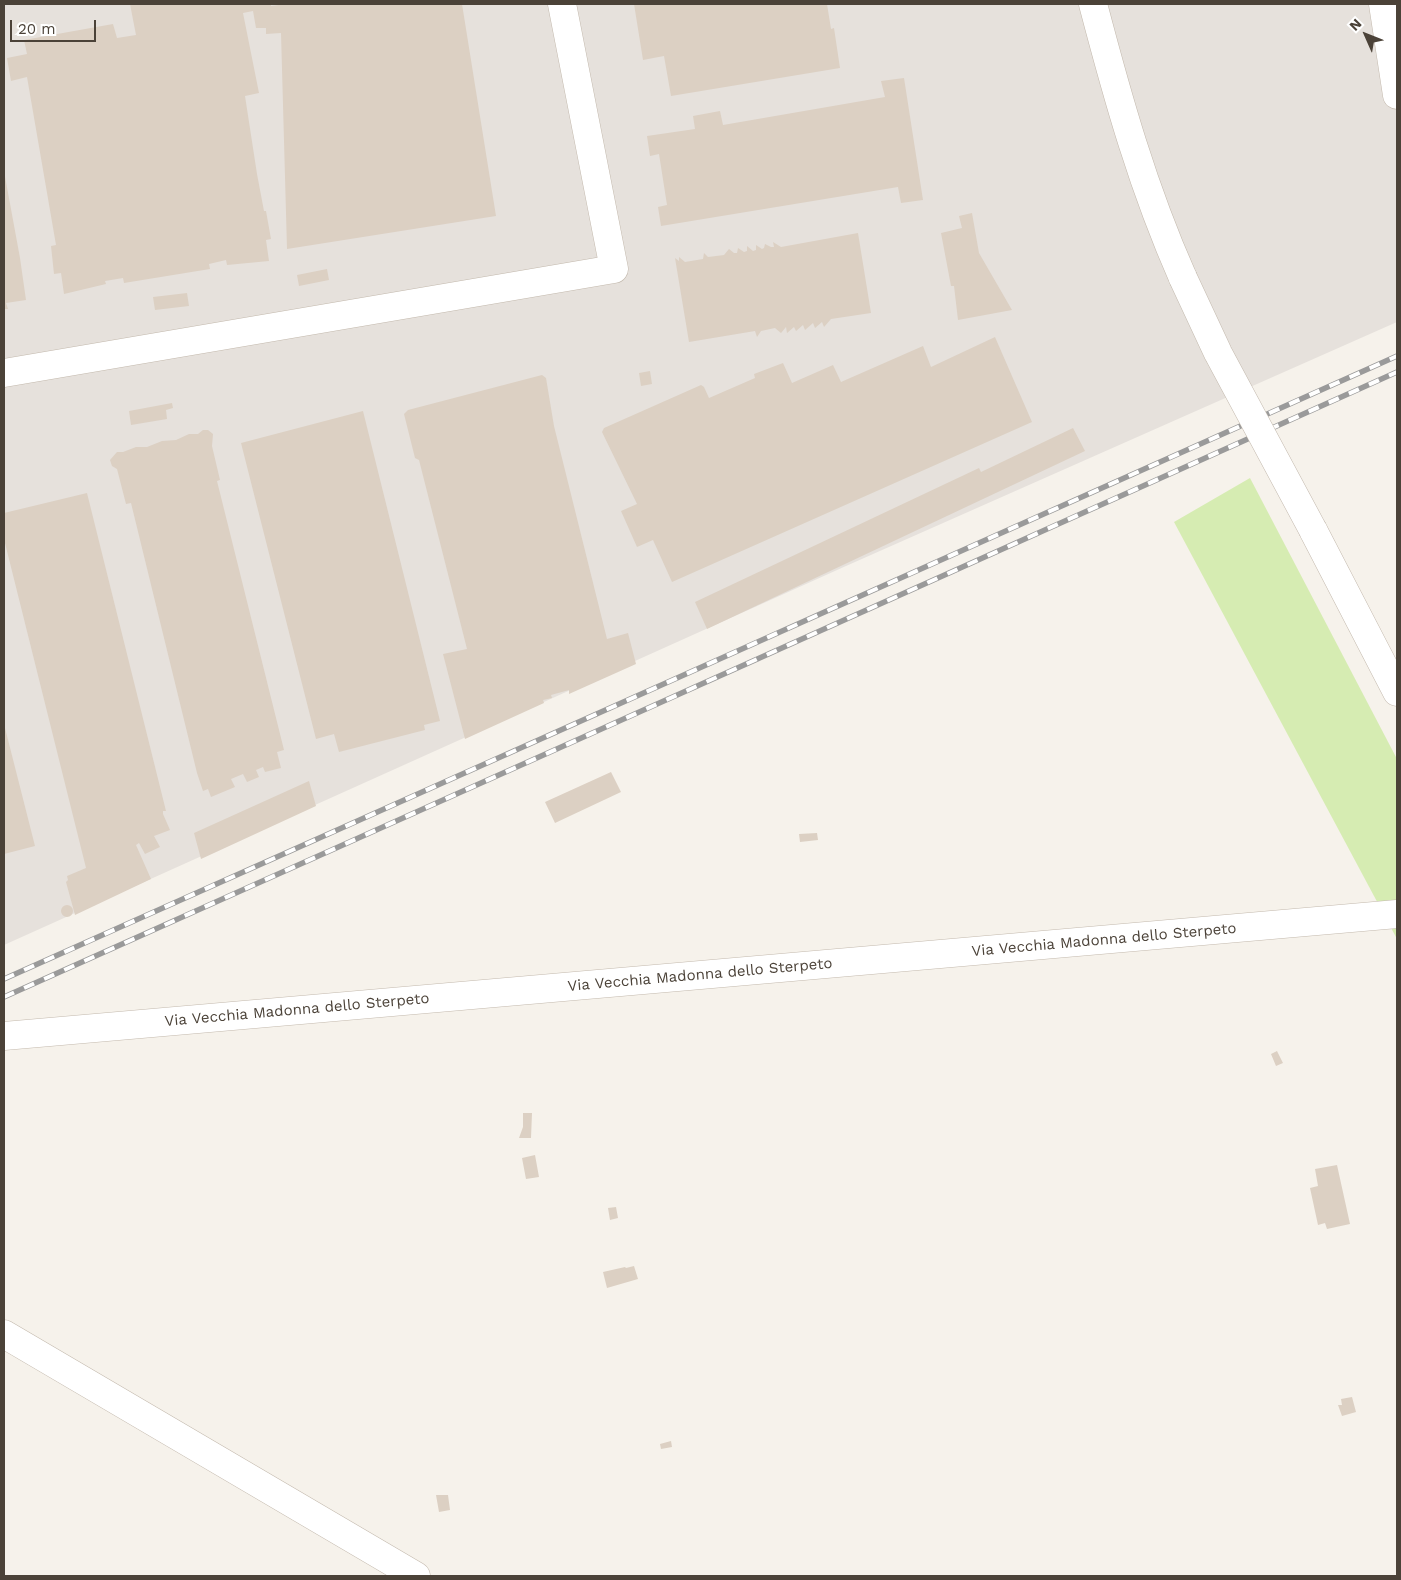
<!DOCTYPE html>
<style>
body{margin:0}
#map{position:relative;width:1401px;height:1580px;overflow:hidden;background:#f6f2eb;font-family:"Work Sans",sans-serif}
canvas{display:block}
.frame{position:absolute;inset:0;border:5px solid #4b4238;pointer-events:none}
.north{position:absolute;left:1341px;top:10px;width:50px;height:50px;-webkit-text-stroke:4px #fff;paint-order:stroke;rotate:314deg;font-size:14px;font-weight:700;line-height:20px;text-align:center;color:#4b4238}
.north::after{content:'';display:block;margin:auto;width:18px;height:22px;background:#4b4238;clip-path:polygon(50% 0,100% 100%,50% 72%,0 100%)}
.scale{position:absolute;left:10px;top:20px;width:86px;height:22px;box-sizing:border-box;border:2px solid #4b4238;border-top:0;padding-left:6px;font-size:15px;line-height:18px;white-space:nowrap;color:#4b4238;-webkit-text-stroke:4px #fff;paint-order:stroke}
</style>
<div id="map">
<canvas width="1401" height="1580"></canvas>
<div class="frame"></div>
<div class="north">N</div>
<div class="scale">20 m</div>
</div>
<script>
const c = document.querySelector('canvas').getContext('2d');
c.lineJoin = 'round';
function paint(path, color) {
  c.fillStyle = color;
  c.fill(path, 'evenodd');
}
function trace(path, color, width, dash) {
  c.strokeStyle = color;
  c.lineWidth = width;
  c.lineCap = dash ? 'butt' : 'round';
  c.setLineDash(dash || []);
  c.stroke(path);
}
function drawText(font, color, halo, rows, align = 'center') {
  c.font = font + ' "Work Sans",sans-serif';
  c.lineWidth = 5;
  c.setLineDash([]);
  c.textBaseline = 'middle';
  c.strokeStyle = halo;
  c.fillStyle = color;
  for (const [text, x, y, turn = 0] of rows) {
    c.save();
    c.translate(x, y);
    c.rotate((+turn || 0) * Math.PI / 180);
    c.textAlign = isNaN(turn) ? turn : align;
    if (halo) c.strokeText(text, 0, 0);
    c.fillText(text, 0, 0);
    c.restore();
  }
}
paint(new Path2D(`
 M4 4H1397V322L846 566 4 945Z`), '#e6e1dc');
paint(new Path2D(`
 M1250 478 1397 759V939L1174 522Z`), '#d6ecb2');
paint(new Path2D(`
 M130 4H271V6L286 4H462L496 216 287 249 281 33 266 34V28H256L253 11 243 13 259 93 245 96 257 174 264 211H266L271 239 266 240 269 261 227 265 226 260 209 264 210 269 124 283 123 278 105 281 106 284 64 294 61 273 54 274 51 246 56 245 27 77 11 81 7 58 27 54 24 40 113 24 117 38 136 35Z
 M634 4H827L831 29 834 28 840 68 671 96 664 56 643 60Z
 M904 78 923 200 901 203 898 187 661 226 658 207 667 205 659 154 650 156 647 136 695 129 693 116 720 111 723 125 885 97 881 81Z
 M4 171 20 258 26 300 6 303 8 309H4Z
 M972 213 979 253 1012 310 958 320 954 286H951L941 233 962 228 959 216Z
 M858 233 871 313 831 319 824 327 822 322 815 328 813 323 805 330 803 325 796 331 794 327 787 333 786 327 781 333 775 328 761 331 757 337 755 331 689 342 675 258 679 261V257L685 262 703 259 704 253 708 257 724 255 729 249 734 253H737L738 248 744 252 747 251V246L753 251 756 250V245L762 249 764 248 765 244 771 247H774L773 242 781 247Z
 M327 269 329 280 299 286 297 275Z
 M187 293 189 306 155 310 153 297Z
 M995 337 1032 422 672 582 653 540 637 547 621 511 637 504 602 432 604 428 701 385 704 387 709 398 755 378 754 374 783 363 792 383 833 365 841 382 923 346 931 367Z
 M650 371 652 384 641 386 639 373Z
 M542 375 546 378 554 426 607 639 628 633 636 664 569 694V690L551 695 552 698 543 700 544 703 465 739 443 654 467 649 419 460 415 458 404 414 408 410Z
 M172 403 173 408 166 410 167 419 131 425 129 411Z
 M363 411 440 721 424 725 425 730 339 752 334 734 316 739 241 443Z
 M1073 428 1085 451 707 629 695 602 979 468 981 472Z
 M203 430H208L213 434 212 446 220 480 217 481 284 750 277 752 281 768 265 772 263 767 256 770 259 777 247 782 243 774 231 779 235 787 211 797 208 789 203 791 197 773 131 503 126 504 117 469 112 466 110 460 117 452H123L136 447H147L162 441 176 440 189 434H198Z
 M87 493 166 811H163V814L170 830 154 836 160 847 145 854 139 843 136 845 151 879 75 915 66 882 68 880 67 876 86 868 4 539V513Z
 M4 724 35 846 4 854Z
 M611 772 621 792 555 823 545 802Z
 M309 781 316 806 201 859 194 833Z
 M817 833 818 840 800 842 799 834Z
 M61 911a6 6 0 1 1 12 0a6 6 0 1 1-12 0Z
 M1277 1051 1283 1063 1276 1066 1271 1054Z
 M523 1113H532L531 1138H519L523 1127Z
 M535 1155 539 1177 526 1179 522 1158Z
 M1337 1165 1350 1224 1327 1229 1325 1223 1318 1225 1310 1188 1318 1186 1315 1169Z
 M616 1207 618 1218 610 1220 608 1208Z
 M634 1266 638 1279 607 1288 603 1272 625 1267 626 1268Z
 M1352 1397 1356 1412 1342 1416 1338 1405H1342L1341 1399Z
 M671 1441 672 1447 661 1449 660 1444Z
 M436 1495H448L450 1510 439 1512Z`), '#dcd0c3');
const minor = new Path2D(`
 M1383 4 1397 95
 M4 373 614 269 562 4
 M4 1036 1397 914
 M4 1334 416 1576`);
const tertiary = new Path2D(`
 M1093 4C1118 99 1143 188 1183 278
 M1313 530 1397 692`);
trace(minor, '#c3b9ad', 29);
trace(tertiary, '#c3b9ad', 29);
trace(minor, '#fff', 28);
trace(tertiary, '#fff', 28);
const rail = new Path2D(`
 M4 979 1397 356
 M4 997 1397 372`);
trace(rail, '#9a9a9a', 5.5);
trace(rail, '#fff', 4, [11]);
const tertiaryBridge = new Path2D(`
 M1183 278 1218 353 1313 530`);
trace(tertiaryBridge, '#c3b9ad', 29, []);
trace(tertiaryBridge, '#fff', 28);
drawText('15px', '#4b4238', '#fff', [
 ["Via Vecchia Madonna dello Sterpeto",1104,940,-5],
 ["Via Vecchia Madonna dello Sterpeto",700,975,-5],
 ["Via Vecchia Madonna dello Sterpeto",297,1010,-5]
]);
</script>
